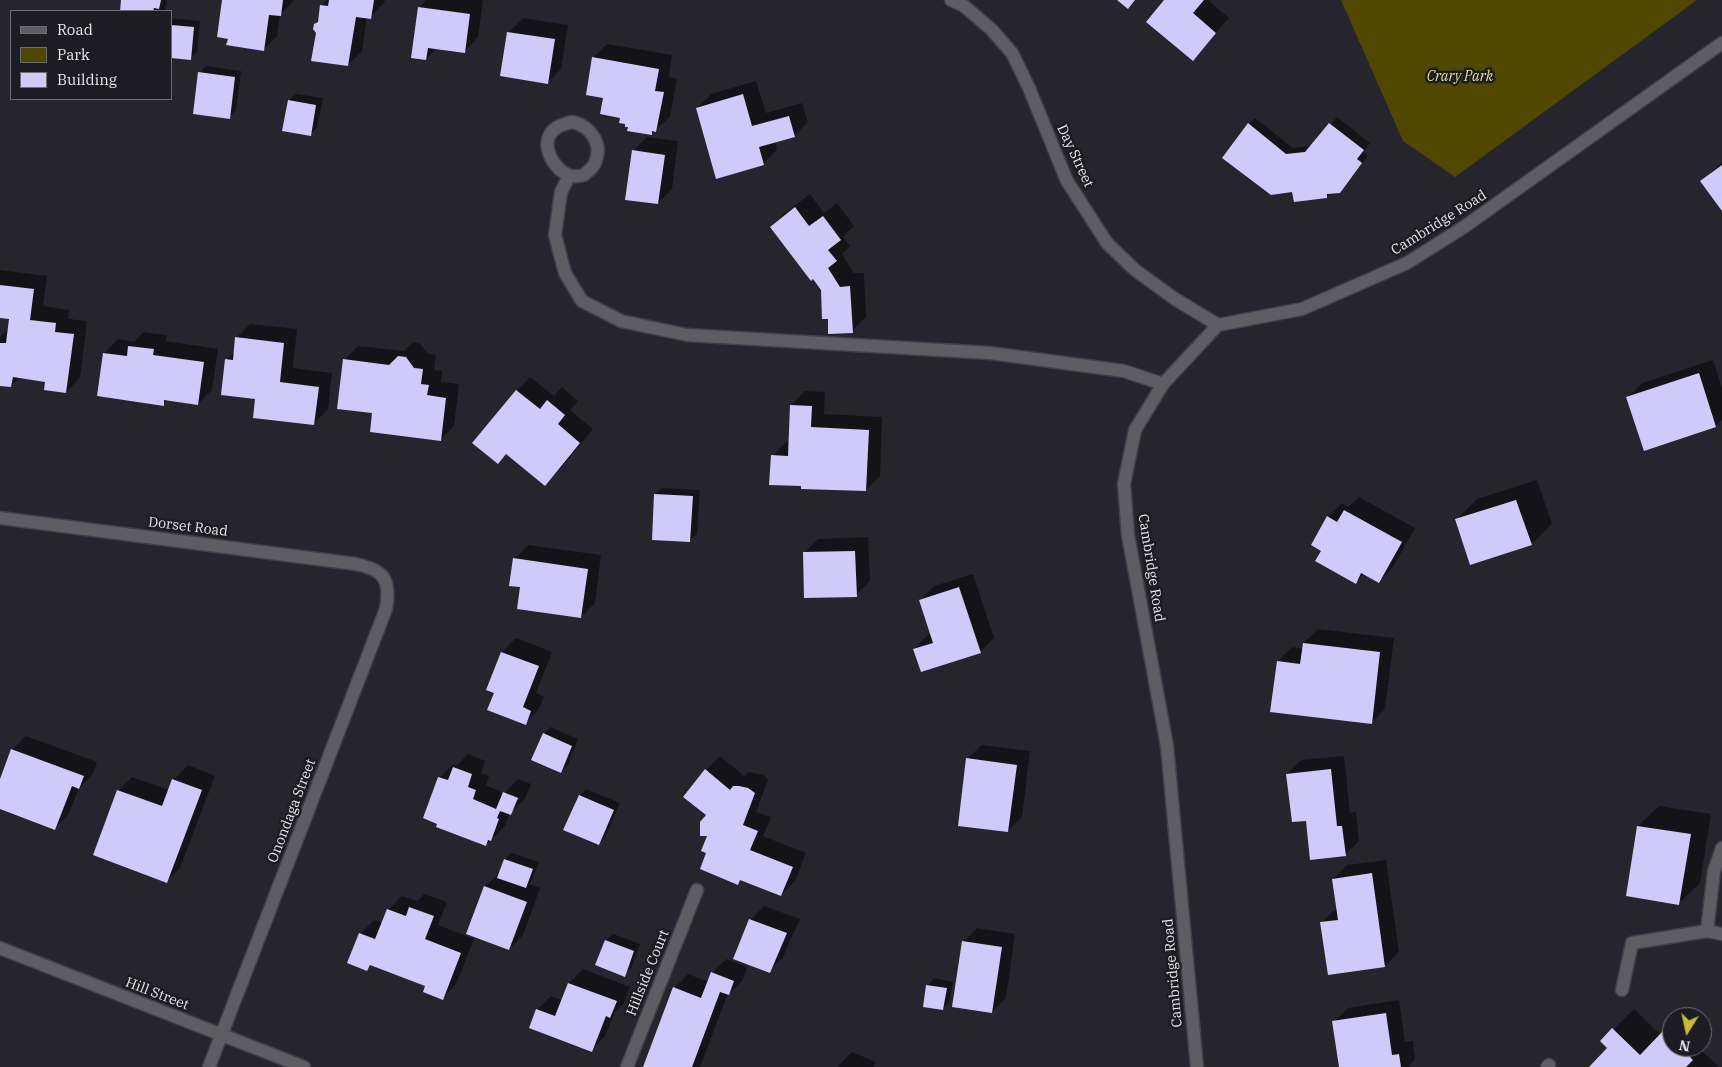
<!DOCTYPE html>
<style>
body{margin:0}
#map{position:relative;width:1722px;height:1067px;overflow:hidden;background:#26252e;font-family:"IBM Plex Serif",serif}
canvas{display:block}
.legend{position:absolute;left:10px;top:10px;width:162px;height:90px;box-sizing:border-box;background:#1d1c24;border:1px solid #6e6d74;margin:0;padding:6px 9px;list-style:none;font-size:15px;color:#e7e7ed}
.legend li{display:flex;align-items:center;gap:10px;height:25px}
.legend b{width:25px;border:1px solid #6e6d74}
.north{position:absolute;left:1662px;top:1007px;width:50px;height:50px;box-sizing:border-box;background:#1d1c24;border:1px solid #6e6d74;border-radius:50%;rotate:190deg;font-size:14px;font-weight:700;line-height:20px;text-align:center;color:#e7e7ed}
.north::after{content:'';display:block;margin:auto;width:18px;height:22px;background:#caba3a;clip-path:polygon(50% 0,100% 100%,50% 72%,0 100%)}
</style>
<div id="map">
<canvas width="1722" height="1067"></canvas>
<ul class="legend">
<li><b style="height:6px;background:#5e5d62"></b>Road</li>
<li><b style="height:14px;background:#504800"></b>Park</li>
<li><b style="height:14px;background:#d0cafb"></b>Building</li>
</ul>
<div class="north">N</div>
</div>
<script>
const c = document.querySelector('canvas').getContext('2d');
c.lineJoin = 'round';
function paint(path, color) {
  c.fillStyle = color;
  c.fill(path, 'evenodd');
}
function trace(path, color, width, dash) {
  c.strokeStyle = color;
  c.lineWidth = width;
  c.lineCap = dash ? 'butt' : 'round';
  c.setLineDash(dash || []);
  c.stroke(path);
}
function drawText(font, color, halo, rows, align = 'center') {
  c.font = font + ' "IBM Plex Serif",serif';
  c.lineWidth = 5;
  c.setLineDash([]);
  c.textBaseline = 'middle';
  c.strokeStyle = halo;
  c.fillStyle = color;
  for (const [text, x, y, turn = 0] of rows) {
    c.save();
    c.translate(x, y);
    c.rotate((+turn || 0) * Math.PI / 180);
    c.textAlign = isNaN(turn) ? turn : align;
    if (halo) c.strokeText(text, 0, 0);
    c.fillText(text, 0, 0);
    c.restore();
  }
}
paint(new Path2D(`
 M1341 0H1697L1455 177 1403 141Z`), '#504800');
paint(new Path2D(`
 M123 0H167L165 11 121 10Z
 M223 0H294L280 15 277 36 263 50 229 38Z
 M327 0H385L384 3 370 17H367L362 51 348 65 317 33 315 24 319 20 321 6Z
 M426 0H483L478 37 465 51 437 48 426 59 419 8Z
 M1166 0H1208L1229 18 1193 59Z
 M171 18 200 21 197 52 190 59 171 57Z
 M523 18 568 25 561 69 547 83 502 75 509 32Z
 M607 44 672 55 669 77 677 79 670 117 651 134 629 126 604 97 593 58Z
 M206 66 241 71 236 110 229 117 199 73Z
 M756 81 766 113 802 103 808 122 794 136 775 141 777 150 763 164 697 108 711 94Z
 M296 94 323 98 317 127 311 134 289 100Z
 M1337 117 1370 143 1363 152 1368 156 1346 184 1339 192 1331 193 1327 196 1293 190 1249 124 1255 118 1293 148 1312 146Z
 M647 137 678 141 672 189 658 203 633 151Z
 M1722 162V209L1702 181Z
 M810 194 824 213 837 203 854 226 843 237 850 246 842 254 854 273H864L866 317 852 331 829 317 822 290 771 227 785 213Z
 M0 270 47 276 43 306 69 310 68 319 87 321 80 378 66 392 46 380 20 377 11 386 0 385V337L9 328 10 318 0 317Z
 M250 324 297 329 293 368 332 373 328 409 314 423 256 398 222 394 227 359 235 351 236 338Z
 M143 332 167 335 166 341 218 349 212 390 198 404 168 400 163 404 98 395 104 353 118 339 134 342Z
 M413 342 420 344 428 354 436 355 434 370 442 371 441 382 459 384 454 426 440 440 374 412 344 360 358 346 404 351Z
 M1713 360 1722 388V420L1716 426 1628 397 1642 383Z
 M530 377 554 396 562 387 578 401 570 410 593 429 559 470 545 484 507 453 498 462 517 391Z
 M805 391 825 392 824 414 882 417 880 476 866 490 772 456 786 442H790L791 405Z
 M1537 480 1552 524 1531 544 1457 519 1477 499Z
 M662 488 700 490 697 534 690 540 655 494Z
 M1359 497 1415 528 1393 567 1379 581 1365 573 1355 583 1322 551 1328 517 1342 503 1348 507Z
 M868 537 870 581 856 595 804 553 818 539Z
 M528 545 601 555 595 603 581 617 522 586 514 559Z
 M973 574 994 638 980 652 914 649 928 635 931 634 920 600 934 586Z
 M1318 629 1394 638 1385 709 1371 723 1272 711 1278 661 1292 647 1303 649 1304 643Z
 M516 638 552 652 536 693 544 697 539 709 525 723 495 693 502 652Z
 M550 727 578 739 568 765 561 771 544 734Z
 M26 736 97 762 93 774 79 788 68 815 54 829 0 808V782L12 750Z
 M982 745 1030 751 1022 817 1008 831 968 758Z
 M468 754 485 761 481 773 489 776 486 785 504 793 518 779 531 784 525 799 510 813 505 826 486 845 439 778 453 764 457 765ZM510 794 520 798 519 800 508 796Z
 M720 756 744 776 748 772 763 775 768 779 756 812 771 817 763 836 806 853 795 881 781 895 742 879 738 883 708 853 709 835 706 770Z
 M1344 756 1350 813 1356 812 1359 841 1345 855 1287 774 1301 760Z
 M188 765 215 776 180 868 166 882 118 791 132 777 169 790 174 779Z
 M586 789 620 803 605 837 599 844 580 796Z
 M1659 806 1711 814 1700 883 1679 903 1638 826Z
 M512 853 539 862 532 880 529 884 540 888 523 935 509 949 468 933 485 886 500 873 505 859Z
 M1386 860 1399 952 1385 966 1322 922 1337 908 1333 879 1347 865Z
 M424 894 447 902 438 925 474 939 456 984 443 998 427 985 372 964 367 970 360 934 374 920 383 923 388 910 402 896 417 901Z
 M764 906 800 919 783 957 769 971 750 920Z
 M977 928 1015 934 1006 998 992 1012 963 942Z
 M613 934 640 944 631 968 624 975 606 940Z
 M726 959 747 967 743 980 729 994 728 993 700 1067H645L674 988 688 974 709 982 712 973Z
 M583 969 630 987 624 1003 615 1012 605 1036 591 1050 537 1010 551 996 562 1000 569 983Z
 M934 978 953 982 949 1002 942 1009 928 985Z
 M1399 1000 1405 1042 1413 1041 1415 1059 1408 1067H1340L1334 1022 1348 1008Z
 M1634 1009 1661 1035 1672 1023V1047H1702V1028L1712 1038 1701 1050 1719 1067H1590L1609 1048 1602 1041Z
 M1684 1011 1690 1017H1678Z
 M852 1052 876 1062 874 1067H837Z`), '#0007');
paint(new Path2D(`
 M121 0H161L159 9 154 8 153 11H120Z
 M222 0H283L281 16 269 15 264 51 226 45 228 39 217 37Z
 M329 0H374L371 19 356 17 348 66 311 61 316 33 313 29 314 24 318 22 320 5 328 6Z
 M1117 0H1135L1128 9Z
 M1164 0H1204L1193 13 1216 33 1193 61 1146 22Z
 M418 7 470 14 465 53 428 48 426 60 411 58Z
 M171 25 194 27 191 60 171 58Z
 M507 32 555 39 548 84 500 76Z
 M592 57 659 69 655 91 664 92 656 132 652 131V135L627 131 628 127H625V124L619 123 620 118 600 114 603 98 586 95Z
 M198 72 235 77 230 119 193 114Z
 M743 94 752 126 789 116 795 137 759 147 764 165 716 179 696 108Z
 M288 100 316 105 311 136 282 131Z
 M1248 123 1286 154 1305 152 1329 123 1364 150 1357 159 1362 163 1340 193 1327 194V198L1294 202 1292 192 1271 195 1222 158Z
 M632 150 665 155 658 204 625 200Z
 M1722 165V211L1700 181Z
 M795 207 809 226 823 216 841 240 828 250 837 261 828 268 840 287 850 286 853 333 828 334V319H822L821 290 813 279 811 281 770 227Z
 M0 285 34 289 30 320 56 323 55 332 74 334 66 393 44 390 45 382 13 377 11 387 0 386V343H6L9 319 0 318Z
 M235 337 284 343 280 382 319 387 314 425 253 418 255 399 221 395 225 359 233 360Z
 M128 346 154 349 153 355 204 362 198 405 164 400V406L97 396 103 353 127 356Z
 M398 356 406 357 414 368 423 369 421 384 429 385 427 395 446 398 441 441 370 432 372 413 337 409 343 359 389 365Z
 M1699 373 1716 427 1644 451 1626 397Z
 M516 390 540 409 547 400 565 415 558 424 580 443 545 486 506 454 498 464 472 443Z
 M790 405 812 406 811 427 869 430 866 491 801 489V486L769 485 771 455 788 456Z
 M654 494 693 496 690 542 652 540Z
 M1516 500 1532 545 1470 565 1455 519Z
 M1344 510 1402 542 1379 583 1361 573 1356 584 1315 561 1321 551 1311 545 1327 516 1337 522Z
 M855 551 857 597 804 598 803 552Z
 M513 558 588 569 581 618 517 609 520 587 509 586Z
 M959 587 981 653 921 672 913 649 933 643 919 600Z
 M1303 643 1380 652 1372 724 1270 712 1277 661 1300 664Z
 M501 652 539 666 523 707 531 711 526 725 487 710 494 693 486 690Z
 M543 733 572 746 561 773 531 760Z
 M11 749 84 776 79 789 72 786 55 830 0 809V779Z
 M966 758 1017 765 1008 832 958 826Z
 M453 767 472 774 468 787 476 790 473 799 496 809 503 792 518 798 511 815 500 811 497 818 499 819 491 841 488 840 486 846 436 827 437 824 423 818 438 777 448 780Z
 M705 769 730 790 733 786H739L748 788 755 793 743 825 758 831 750 850 793 867 781 896 740 880 738 885 700 869 706 853 701 851 707 836H700V822L706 815 683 797Z
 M1331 769 1337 826H1342L1346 856 1310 860 1306 821 1292 822 1286 774Z
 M172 779 202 790 167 883 93 855 117 790 162 806Z
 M579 795 614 810 599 845 563 830Z
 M1637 826 1691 834 1679 905 1626 896Z
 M504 859 533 869 526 888 497 878Z
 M1372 873 1385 967 1328 975 1320 922 1338 920 1332 879Z
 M484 886 527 902 509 950 466 934Z
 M409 907 434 916 425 939 461 953 443 1000 423 992 425 986 370 965 367 971 347 963 359 933 375 939 387 909 406 916Z
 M749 919 787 933 770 973 733 959Z
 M605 940 634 951 625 977 595 965Z
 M962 941 1002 947 992 1013 952 1007Z
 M711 972 734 981 729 995 720 992 692 1067H643L673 987 701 998Z
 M568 983 617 1001 610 1018 606 1016 592 1052 529 1028 536 1009 555 1016Z
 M926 985 947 988 943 1010 923 1007Z
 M1386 1013 1392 1055 1399 1054 1401 1067H1339L1332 1021Z
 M1612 1028 1640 1055 1663 1031 1672 1040V1047H1680L1693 1060 1686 1067H1589L1607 1048 1600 1041Z`), '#d0cafb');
const service = new Path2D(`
 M573 122C592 127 603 145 595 163 593 168 588 171 584 175 580 176 573 177 569 175 562 173 558 168 554 163 540 141 549 126 573 122Z
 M569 176 561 192 555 235 565 273 582 301 621 321 687 335 990 353 1124 371 1163 384
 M1707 931 1714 871 1722 848
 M1622 990 1632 943 1707 931 1722 934
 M627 1067 697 890
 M1547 1067 1549 1065`);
const minor = new Path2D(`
 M951 0 964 6 991 29 1012 53 1029 88 1067 181 1107 243 1135 270 1175 299 1218 325
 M0 518 356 564C384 570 391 579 386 609L209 1067
 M1197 1067 1167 746 1128 535 1124 484 1135 430 1163 384 1218 325 1302 309 1407 263 1464 227 1722 43`);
const tertiary = new Path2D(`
 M0 948 304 1067`);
trace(service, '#414049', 15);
trace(minor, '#414049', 15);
trace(tertiary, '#414049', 15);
trace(service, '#5e5d62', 12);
trace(minor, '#5e5d62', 12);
trace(tertiary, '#5e5d62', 12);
drawText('italic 14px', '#ebdf84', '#1d1c24', [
 ["Crary Park",1460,77]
]);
drawText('14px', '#e7e7ed', '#1d1c24', [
 ["Day Street",1075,156,65],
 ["Cambridge Road",1439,223,-32],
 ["Dorset Road",188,527,7],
 ["Cambridge Road",1151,568,81],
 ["Onondaga Street",292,811,-69],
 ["Hillside Court",648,973,-68],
 ["Cambridge Road",1173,973,-95],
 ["Hill Street",157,994,21]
]);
</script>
